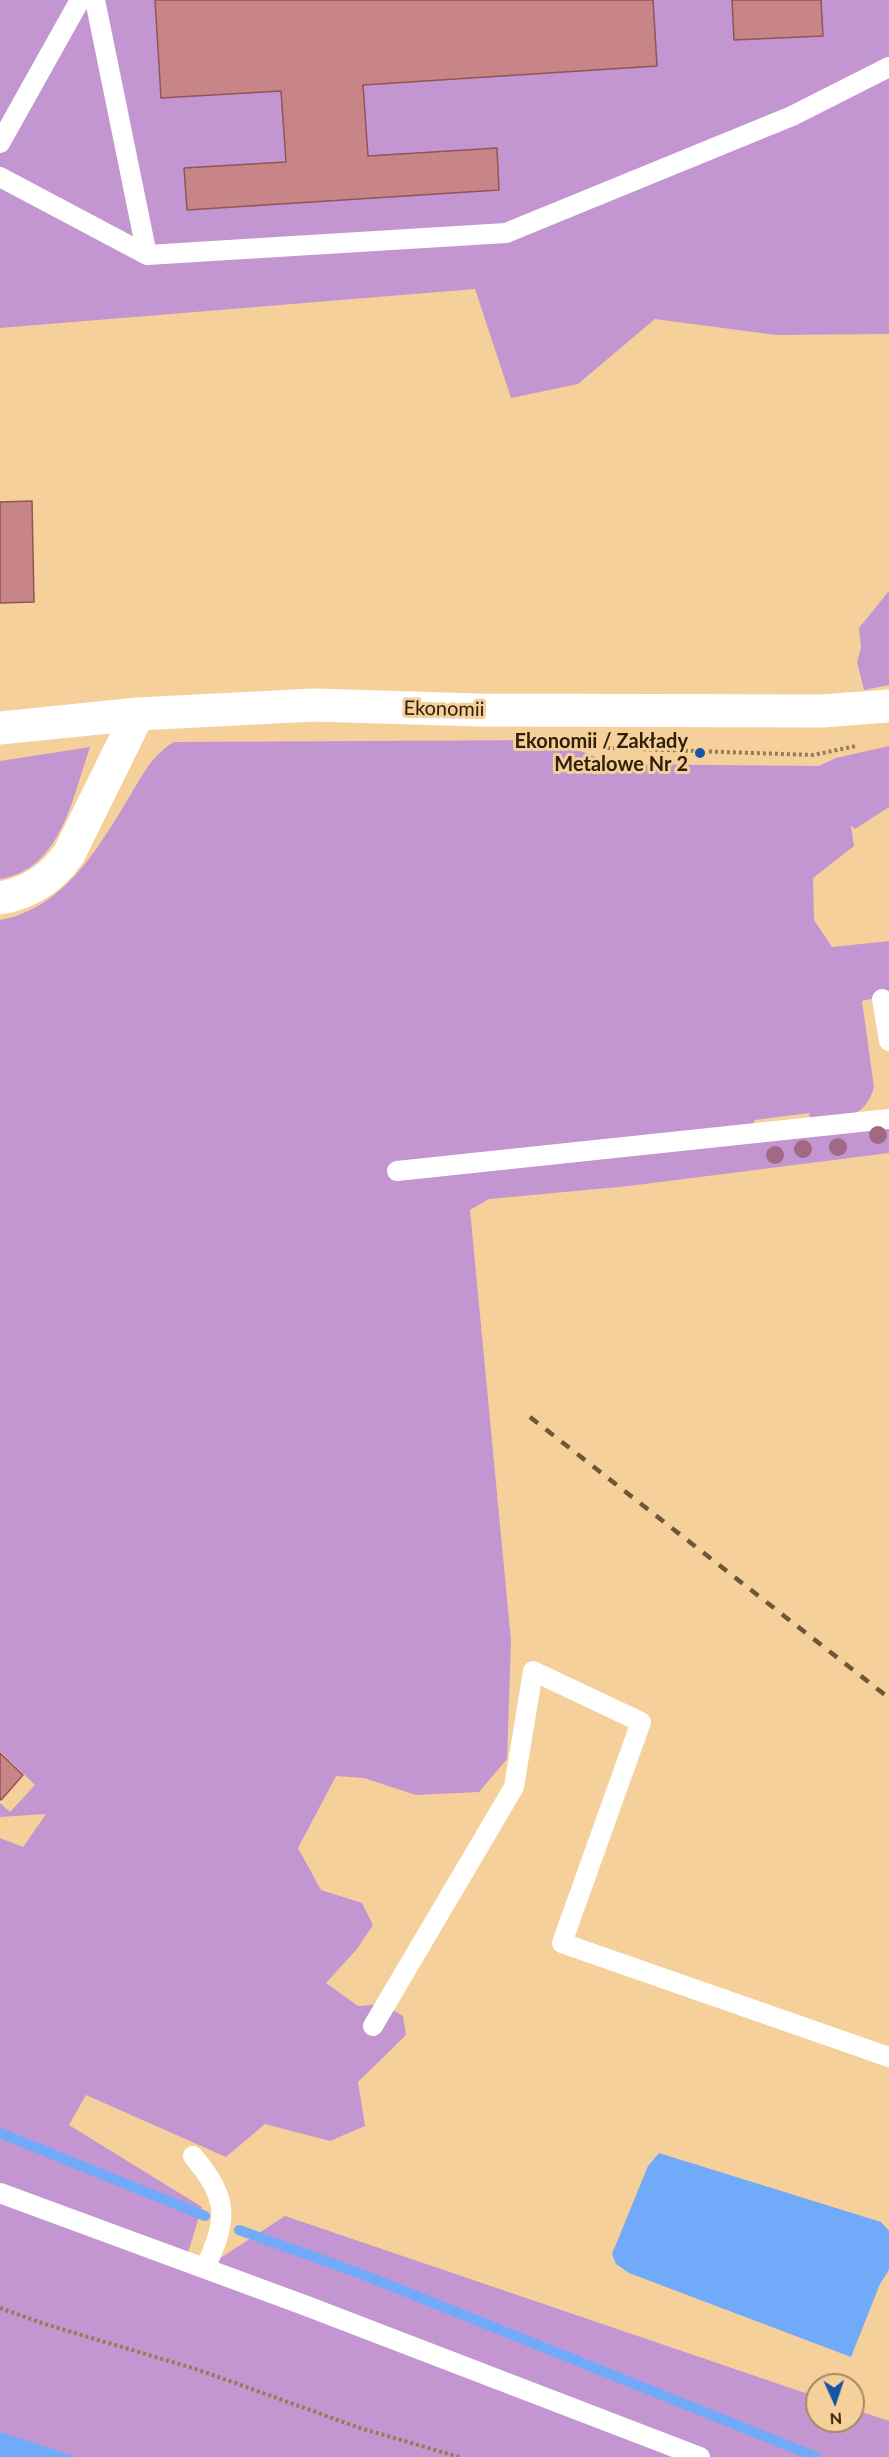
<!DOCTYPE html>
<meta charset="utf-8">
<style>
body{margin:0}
#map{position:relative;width:889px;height:2457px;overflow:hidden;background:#f5d09a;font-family:Lato,sans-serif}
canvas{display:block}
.north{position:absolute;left:805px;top:2373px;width:60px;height:60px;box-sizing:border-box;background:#f5d09a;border:2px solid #a58a60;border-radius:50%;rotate:177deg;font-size:16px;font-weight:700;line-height:24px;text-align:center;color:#2e200a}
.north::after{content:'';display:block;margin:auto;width:21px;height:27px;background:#1754a5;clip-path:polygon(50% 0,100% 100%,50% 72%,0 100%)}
</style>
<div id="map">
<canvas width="889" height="2457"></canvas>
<div class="north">N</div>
</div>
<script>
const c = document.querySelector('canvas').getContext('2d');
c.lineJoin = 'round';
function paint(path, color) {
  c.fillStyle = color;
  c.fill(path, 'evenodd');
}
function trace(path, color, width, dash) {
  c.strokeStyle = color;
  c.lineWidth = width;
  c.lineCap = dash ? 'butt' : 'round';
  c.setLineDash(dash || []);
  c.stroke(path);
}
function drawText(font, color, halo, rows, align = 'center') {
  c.font = font + ' Lato,sans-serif';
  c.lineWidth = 6;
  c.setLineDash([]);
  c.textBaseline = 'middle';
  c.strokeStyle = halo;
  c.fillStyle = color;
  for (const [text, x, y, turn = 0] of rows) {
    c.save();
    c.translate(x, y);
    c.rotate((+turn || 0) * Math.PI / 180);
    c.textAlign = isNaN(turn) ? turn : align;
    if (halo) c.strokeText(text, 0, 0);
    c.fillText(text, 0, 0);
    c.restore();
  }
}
paint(new Path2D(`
 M0 0H889V334L776 335 655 319 578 384 511 398 475 289 0 328Z
 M889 591V685L864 690 857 662 861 648 859 628Z
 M552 740 614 764 819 766 836 758 889 746V807L855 829 851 825 854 846 813 878 814 920 832 947 889 941V995L862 1001 874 1087C865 1120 839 1121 810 1118L809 1113 755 1120 741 1143 889 1127V1153L629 1186 489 1199 470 1210 511 1641 507 1759 479 1792 416 1795 364 1778 336 1776 298 1848 321 1890 362 1903 373 1925 357 1949 326 1983 358 2006 383 2004 403 2016 406 2035 358 2082 365 2126 330 2141 265 2124 226 2157 86 2095 69 2125 202 2207 188 2253 0 2185V1838L23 1847 46 1814 0 1817V1803L10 1812 35 1785 0 1751V920C65 908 99 847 131 794 143 774 153 754 174 742Z
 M90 747C73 796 61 870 0 879V761Z
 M0 2193 205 2268 285 2216 817 2397V2421H853V2409L889 2421V2457H0Z`), '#c396d2');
paint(new Path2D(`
 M659 2153 881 2222 889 2231V2270L880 2284 851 2357 629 2273 616 2264 612 2254 648 2166Z
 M0 2432 78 2457H0Z`), '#72aafa');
trace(new Path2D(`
 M0 2133 205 2216
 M239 2230 364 2275 816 2457`), '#72aafa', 10);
const building = new Path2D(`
 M155 0H653L657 66 363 85 368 156 497 148 499 190 187 210 184 168 286 162 281 91 161 98Z
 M732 0H821L823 36 734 40Z
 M32 501 34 602 0 603V502Z
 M0 1753 23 1775 1 1800 0 1799Z`);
paint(building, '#c78587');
trace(building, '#915457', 1.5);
trace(new Path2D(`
 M607 748 813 755 856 746
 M0 2308 48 2325 199 2370 360 2428 459 2457`), '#967c55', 4, [3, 3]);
trace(new Path2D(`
 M95 0 147 255
 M0 143 80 0
 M0 177 147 255 506 233 792 116 889 67
 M882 999 889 1041
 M397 1171 889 1119
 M373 2026 514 1787 533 1671 641 1722 562 1943 889 2057
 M193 2156C229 2199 228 2219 205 2268
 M0 2193 304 2305 700 2457`), '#fff', 20);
trace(new Path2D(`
 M0 728 138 714 314 705 478 710 822 711 889 706
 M0 898C30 893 52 878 69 854L138 714`), '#fff', 33);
trace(new Path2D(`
 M530 1417 889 1698`), '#6c5737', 4.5, [10, 10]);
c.fillStyle = '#a16984';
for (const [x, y] of [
 [878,1135],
 [838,1147],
 [803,1149],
 [775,1155]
]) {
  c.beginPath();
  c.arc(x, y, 9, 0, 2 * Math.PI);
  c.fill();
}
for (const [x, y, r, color] of [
 [700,753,6,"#1754a5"]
]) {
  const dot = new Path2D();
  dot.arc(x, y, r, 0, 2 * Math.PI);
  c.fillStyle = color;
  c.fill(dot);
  trace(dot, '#f5d09a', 2);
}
drawText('20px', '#2e200a', '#f5d09a', [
 ["Ekonomii",444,709,1]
]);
drawText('bold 20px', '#2e200a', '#f5d09a', [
 ["Ekonomii / Zakłady",688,742],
 ["Metalowe Nr 2",688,765]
], 'right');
</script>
